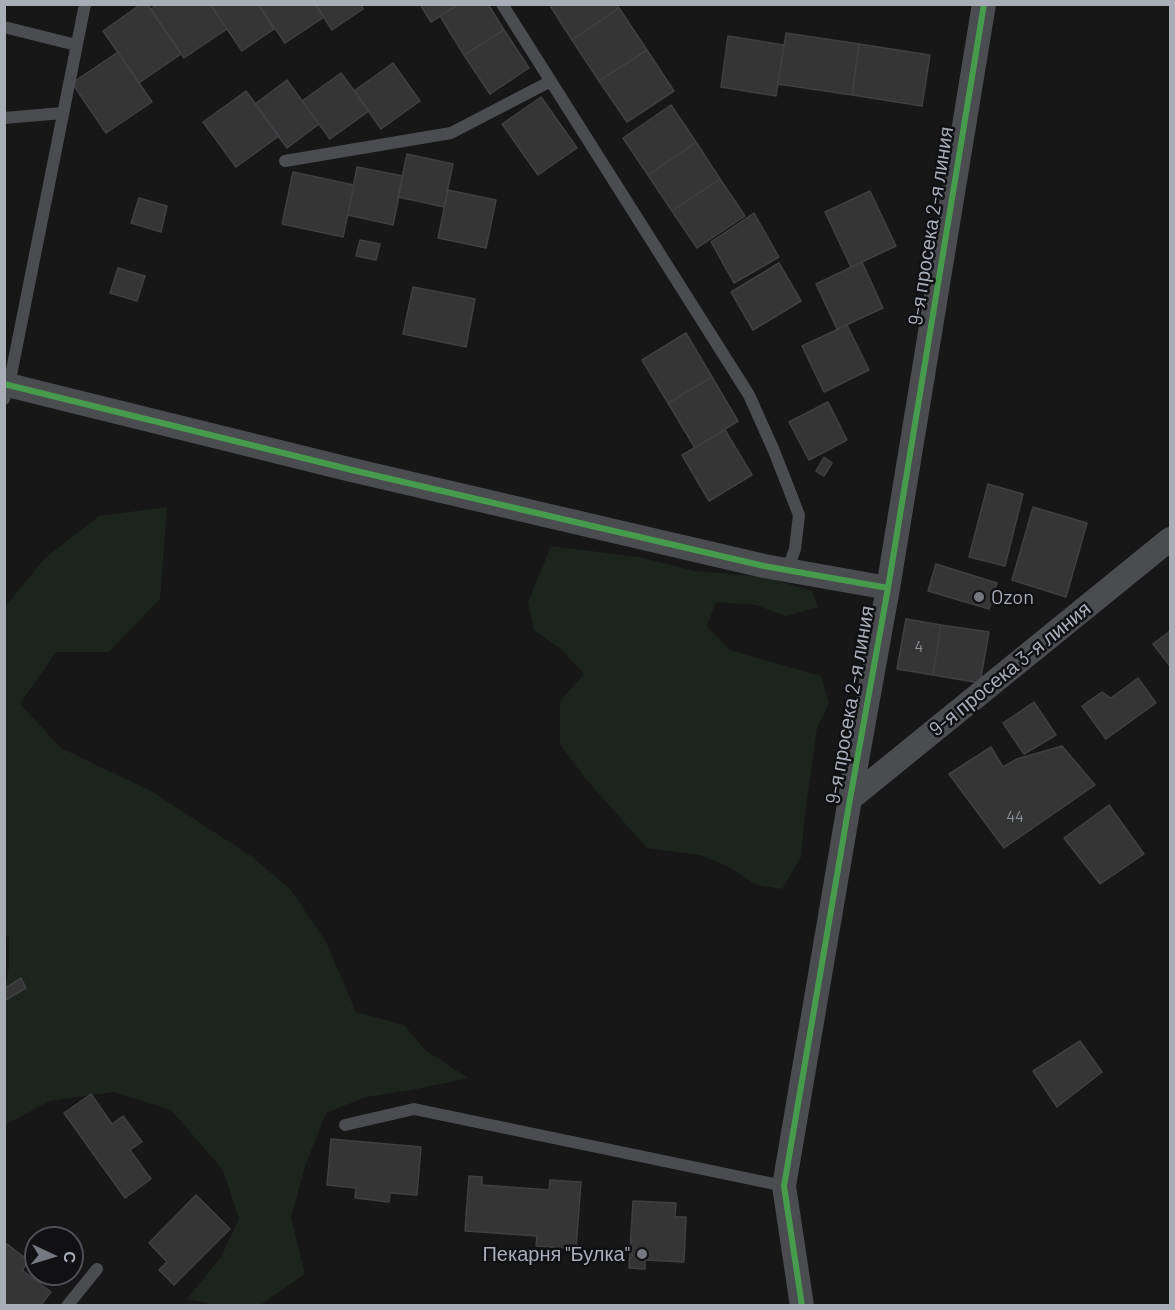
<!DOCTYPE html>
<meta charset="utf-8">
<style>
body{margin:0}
#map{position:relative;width:1175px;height:1310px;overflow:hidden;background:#171717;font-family:Barlow,sans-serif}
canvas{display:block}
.frame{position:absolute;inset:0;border:6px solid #a8adb8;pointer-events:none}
.north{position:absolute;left:24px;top:1226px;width:60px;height:60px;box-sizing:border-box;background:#111113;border:2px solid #4d4f55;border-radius:50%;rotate:94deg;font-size:16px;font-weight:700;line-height:24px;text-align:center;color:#a8adb8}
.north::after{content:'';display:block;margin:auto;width:21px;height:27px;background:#757880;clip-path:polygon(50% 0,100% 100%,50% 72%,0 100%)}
</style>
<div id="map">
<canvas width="1175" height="1310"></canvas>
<div class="frame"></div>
<div class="north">С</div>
</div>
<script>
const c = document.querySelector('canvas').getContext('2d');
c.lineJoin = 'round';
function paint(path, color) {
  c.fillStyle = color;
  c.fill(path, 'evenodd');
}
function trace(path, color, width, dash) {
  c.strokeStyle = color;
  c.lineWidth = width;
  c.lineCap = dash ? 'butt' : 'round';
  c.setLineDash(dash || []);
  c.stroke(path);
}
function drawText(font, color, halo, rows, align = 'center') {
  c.font = font + ' Barlow,sans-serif';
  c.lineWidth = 5;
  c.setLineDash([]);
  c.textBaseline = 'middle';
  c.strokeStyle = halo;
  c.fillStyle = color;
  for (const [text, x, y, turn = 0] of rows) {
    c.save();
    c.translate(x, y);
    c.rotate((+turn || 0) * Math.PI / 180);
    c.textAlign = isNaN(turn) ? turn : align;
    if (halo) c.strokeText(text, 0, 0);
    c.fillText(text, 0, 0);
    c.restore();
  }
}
paint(new Path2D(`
 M167 507 160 599 109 652H56L20 704 61 748 151 791 251 856 291 890 326 942 356 1012 404 1025 425 1050 468 1078 417 1089 366 1097 326 1113 306 1164 291 1217 305 1274 260 1305H216L187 1299 221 1257 239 1219 223 1170 171 1110 114 1092 50 1101 5 1125 4 993 9 967V938L4 932 5 607 45 558 99 516Z
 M551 546 639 557 695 571 764 577 812 591 818 607 786 616 756 605 716 602 707 626 730 650 821 676 829 703 817 728 805 815 801 857 782 889 756 885 733 869 701 855 647 848 585 778 560 744V701L584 674 562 650 534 630 528 602Z`), '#1d241e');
const building = new Path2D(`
 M141 4H147L181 54 139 83 103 31Z
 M158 4H210L227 29 184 58 151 9Z
 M210 4H258L274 29 242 51Z
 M258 4H315L324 17 285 43Z
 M315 4H361L363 9 332 30Z
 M420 4H459L431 22Z
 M459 4H488L504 30 464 55 440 16Z
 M549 4H617L619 8 572 40Z
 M619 8 647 50 599 81 572 40Z
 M504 30 529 68 490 94 464 55Z
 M786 33 859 44 852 95 778 84Z
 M728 36 784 45 776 96 721 87Z
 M859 44 930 55 922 106 852 95Z
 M647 50 674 91 627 122 599 81Z
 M118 52 152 102 106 133 72 83Z
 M393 63 420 101 381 129 354 91Z
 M341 73 369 111 330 139 302 101Z
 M287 80 319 124 287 148 255 104Z
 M246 91 279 136 236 167 203 122Z
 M541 97 577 148 538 175 502 124Z
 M671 105 696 142 648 175 623 138Z
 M696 142 720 179 672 211 648 175Z
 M407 154 453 164 444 207 398 197Z
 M357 167 403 176 393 225 348 215Z
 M293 172 354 185 343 237 282 224Z
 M720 179 745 216 697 248 672 211Z
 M448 190 496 200 486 248 438 238Z
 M870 191 896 246 851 267 825 212Z
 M139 198 167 206 161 232 131 223Z
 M754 213 779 257 734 283 711 242Z
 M360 240 380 244 376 260 356 256Z
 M862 262 883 308 837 329 816 284Z
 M779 263 801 301 753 330 731 292Z
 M118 268 145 276 137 301 110 293Z
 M413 287 475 299 466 347 403 334Z
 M847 325 869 370 824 392 802 346Z
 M686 333 712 377 668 403 642 360Z
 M712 377 738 421 695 448 668 403Z
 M828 402 847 440 809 460 789 422Z
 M725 430 752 475 709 501 682 455Z
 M824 457 832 463 824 476 816 471Z
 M988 484 1023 494 1005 566 969 557Z
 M1033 507 1087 523 1066 597 1012 580Z
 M936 564 997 583 989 609 928 591Z
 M906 619 941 625 933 675 897 669Z
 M941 625 989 632 980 683 933 675Z
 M1170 631V666L1153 644Z
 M1138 678 1156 703 1106 739 1082 706 1102 692 1111 698Z
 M1034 702 1056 735 1024 754 1003 723Z
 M1062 746 1095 785 1004 848 949 774 991 747 1003 767 1017 759Z
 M1109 805 1144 854 1100 884 1064 838Z
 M21 978 26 988 4 1001V989Z
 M1080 1041 1102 1072 1057 1107 1033 1071Z
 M91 1094 112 1124 123 1116 142 1142 130 1150 151 1179 125 1198 64 1113Z
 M331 1139 421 1147 417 1195 390 1193 389 1202 355 1198 356 1188 327 1185Z
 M469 1176 482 1177V1185L549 1190 550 1180 581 1182 576 1249 536 1246 537 1236 465 1231Z
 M196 1195 230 1229 174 1285 159 1270 167 1262 149 1243Z
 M633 1201 676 1203 675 1217H686L684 1262 645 1260V1269L629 1268Z
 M7 1244 29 1261 22 1270 51 1292 40 1306H4V1247Z`);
paint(building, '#353536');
trace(building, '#3f4043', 1.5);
trace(new Path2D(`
 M502 4 749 395 774 451 799 515 795 549 788 569
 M4 27 76 45
 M4 118 63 113
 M285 161 451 133 551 81
 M4 399 9 385 85 4
 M345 1125 414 1109 784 1186
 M67 1306 97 1269`), '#4b4c50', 12);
trace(new Path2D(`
 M4 384 352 470 764 566 888 588
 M850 799 1170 539
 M802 1306 784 1186 850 799 888 588 984 4`), '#4b4c50', 24);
trace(new Path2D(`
 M4 384 352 470 764 566 888 588
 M802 1306 784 1186 850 799 888 588 984 4`), '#469c4c', 6);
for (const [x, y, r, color] of [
 [979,597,6,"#757880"],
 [642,1254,6,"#757880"]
]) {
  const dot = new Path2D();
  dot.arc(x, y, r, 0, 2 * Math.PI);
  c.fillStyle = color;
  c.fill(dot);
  trace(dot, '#111113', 2);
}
drawText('16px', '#8b8f98', null, [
 ["4",919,647],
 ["44",1015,817]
]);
drawText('20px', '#a8adb8', '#111113', [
 ["9-я просека 2-я линия",931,226,-81],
 ["9-я просека 3-я линия",1010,669,-39],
 ["9-я просека 2-я линия",850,705,-80]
]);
drawText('20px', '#a8adb8', '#111113', [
 ["Ozon",991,597],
 ["Пекарня \"Булка\"",630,1254,"right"]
], 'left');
</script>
